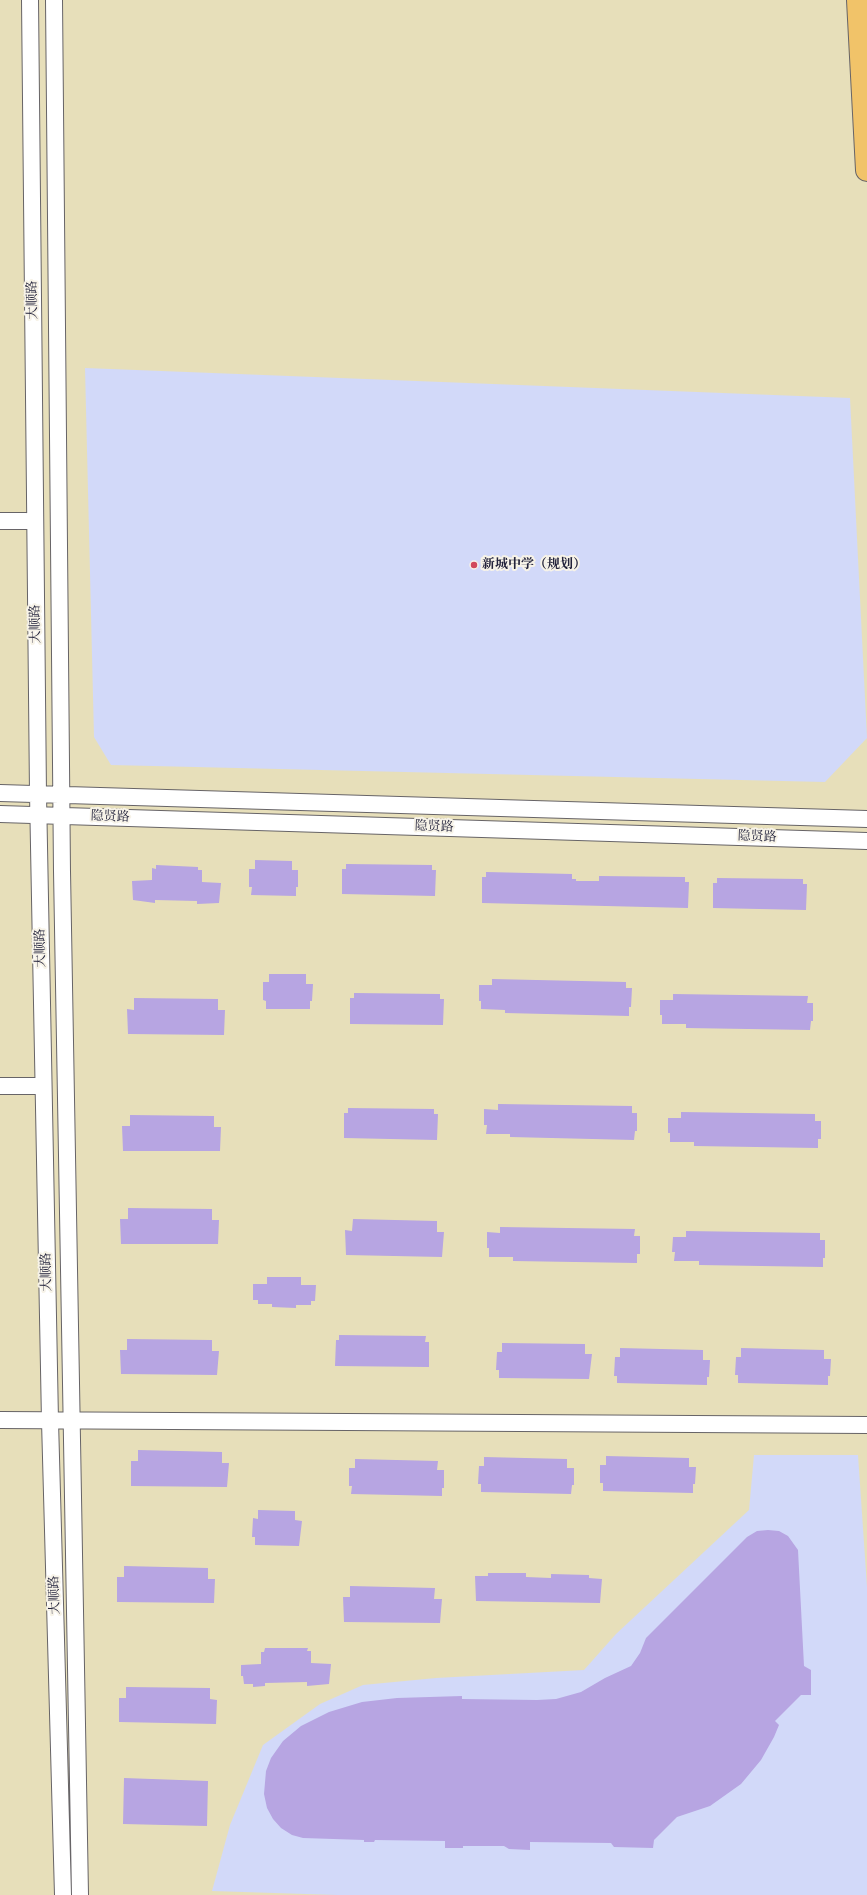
<!DOCTYPE html>
<meta charset="utf-8">
<style>
body{margin:0}
canvas{display:block;background:#e7dfba}
</style>
<canvas width="867" height="1895"></canvas>
<script>
const c = document.querySelector('canvas').getContext('2d');
c.lineJoin = 'round';
function paint(path, color) {
  c.fillStyle = color;
  c.fill(path, 'evenodd');
}
function trace(path, color, width, dash) {
  c.strokeStyle = color;
  c.lineWidth = width;
  c.lineCap = dash ? 'butt' : 'round';
  c.setLineDash(dash || []);
  c.stroke(path);
}
function drawText(font, color, halo, rows, align = 'center') {
  c.font = font + ' "IM FELL French Canon","Noto Serif SC",serif';
  c.lineWidth = 4;
  c.setLineDash([]);
  c.textBaseline = 'middle';
  c.strokeStyle = halo;
  c.fillStyle = color;
  for (const [text, x, y, turn = 0] of rows) {
    c.save();
    c.translate(x, y);
    c.rotate((+turn || 0) * Math.PI / 180);
    c.textAlign = isNaN(turn) ? turn : align;
    if (halo) c.strokeText(text, 0, 0);
    c.fillText(text, 0, 0);
    c.restore();
  }
}
paint(new Path2D(`
 M85 368 850 398 867 738 825 782 111 765 94 737Z
 M754 1455H858L867 1587V1895H337L212 1891 230 1825 263 1745 320 1704 363 1685 436 1678 584 1670 616 1634 749 1510Z`), '#d2d9f9');
paint(new Path2D(`
 M255 860 292 861V870H298V887H296V896L251 895 252 887H249V869H255Z
 M346 864 432 865V870H436L435 896 342 894V869H346Z
 M156 865 198 867V870H202V882L221 883 219 903 197 904V901L155 900V903L133 900 132 881 152 880V868L156 869Z
 M486 872 572 874V879H576V881H599V876L685 877V882H689L688 908 482 903V877H486Z
 M717 878 803 879V884H807L806 910 713 908V883H717Z
 M269 974H306V984H313L312 1001H310V1009H266V1001L263 1000V982H269Z
 M492 979 626 982V988H632L631 1007H629V1016L505 1013V1010L481 1009V1001H479V985H492Z
 M354 993 440 994V999H444L443 1025 350 1024V998H354Z
 M673 994 808 996 807 1003H813V1021H811L810 1030 686 1028V1024H662V1015H660V1000H673Z
 M134 998 218 999V1010H225L224 1035 128 1034 127 1009 134 1010Z
 M498 1104 632 1106V1113H637V1131H635L634 1140 510 1137V1134H486L487 1125H484V1109L498 1110Z
 M348 1108 434 1109V1114H438L437 1140 344 1138V1113H348Z
 M681 1112 815 1114V1121H821V1139H818V1148L694 1146V1142H670V1133H668V1118H681Z
 M130 1115 214 1116V1127H221L220 1151H123L122 1126H130Z
 M128 1208 212 1209V1220H219L218 1244H121L120 1219H128Z
 M353 1219 437 1221V1232H444L442 1257 346 1255 345 1230 352 1231Z
 M500 1227 635 1229 634 1236H640V1254H637V1263L513 1261V1257H489V1248H487V1232L500 1233Z
 M686 1231 820 1233V1240H825V1258H823V1267L699 1265V1261H674L675 1252H672L673 1237H686Z
 M267 1277H301V1285H316L315 1301H311V1305H296V1308L272 1307V1304H258V1300H253V1284H267Z
 M339 1335 426 1336 425 1342H429V1367L335 1366 336 1340H339Z
 M127 1339 212 1340V1351H219L217 1375 121 1374 120 1350H127Z
 M502 1343 585 1344V1354H592L589 1379 499 1378V1370H496L497 1352H502Z
 M620 1348 703 1350V1360H710L709 1377H707V1385L617 1383V1376H614L615 1357H620Z
 M741 1348 824 1350V1359H831L830 1376H828V1385L738 1383V1375H735L736 1357H741Z
 M138 1450 222 1452V1463H229L227 1487 131 1486V1461H138Z
 M606 1456 689 1458V1467H696L695 1484H693V1493L603 1491V1483H600V1465H606Z
 M484 1457 567 1459V1468H574V1485H572L571 1494 481 1492V1484H478L479 1466H484Z
 M355 1459 438 1461 437 1470H444V1488H442V1496L351 1494 352 1486H349V1468H355Z
 M258 1510 295 1511V1520L302 1521 299 1546 255 1545V1537H252L253 1518 258 1519Z
 M768 1530 779 1531 788 1536 798 1550 804 1666 811 1670V1695H801L775 1721 779 1725 774 1737 761 1760 741 1784 710 1806 677 1817 654 1840 653 1848 614 1847 611 1843 530 1842V1850L509 1849 504 1846H463V1848H445V1841L375 1840 374 1842H364V1840L303 1838 292 1835 281 1828 273 1819 267 1808 264 1794 266 1771 271 1758 283 1741 301 1726 329 1712 362 1702 397 1698 462 1696V1699L537 1700 556 1699 581 1692 605 1678 631 1666 640 1653 646 1638 747 1537 757 1531Z
 M124 1566 208 1568V1579H215L214 1603 117 1602V1577H124Z
 M488 1573H526V1577L551 1578V1574L589 1575V1578L602 1579 600 1603 476 1601 475 1576H488Z
 M350 1586 435 1588 434 1599H442L440 1623 344 1622 343 1597H350Z
 M265 1648H308L307 1651H311V1663L331 1664 329 1684 307 1686V1682L265 1683V1686L253 1687V1684H244L243 1676H241V1665L261 1664V1652H264Z
 M126 1687 210 1688V1699L217 1700 216 1724 119 1722V1698H126Z
 M124 1778 208 1781 207 1826 123 1824Z`), '#b7a5e2');
const minor = new Path2D(`
 M30 0 38 794 50 1421 63 1895
 M54 0 62 871 80 1895
 M0 521H26
 M0 793 867 819
 M0 814 867 841
 M0 1086H35
 M0 1420 867 1425`);
const highway = new Path2D(`
 M858 0 867 170`);
trace(minor, '#676467', 18);
trace(highway, '#676467', 24);
trace(minor, '#fff', 16);
trace(highway, '#f1c369', 22);
for (const [x, y, r, color] of [
 [474,565,4,"#d1495b"]
]) {
  const dot = new Path2D();
  dot.arc(x, y, r, 0, 2 * Math.PI);
  c.fillStyle = color;
  c.fill(dot);
  trace(dot, '#f7f3e8', 1.5);
}
drawText('13px', '#22223b', '#f7f3e8', [
 ["大顺路",33,300,-91],
 ["大顺路",36,624,-91],
 ["隐贤路",110,817,2],
 ["隐贤路",434,827,2],
 ["隐贤路",757,837,2],
 ["大顺路",41,948,-91],
 ["大顺路",47,1272,-91],
 ["大顺路",55,1595,-92]
]);
drawText('bold 13px', '#22223b', '#f7f3e8', [
 ["新城中学（规划）",482,565]
], 'left');
</script>
